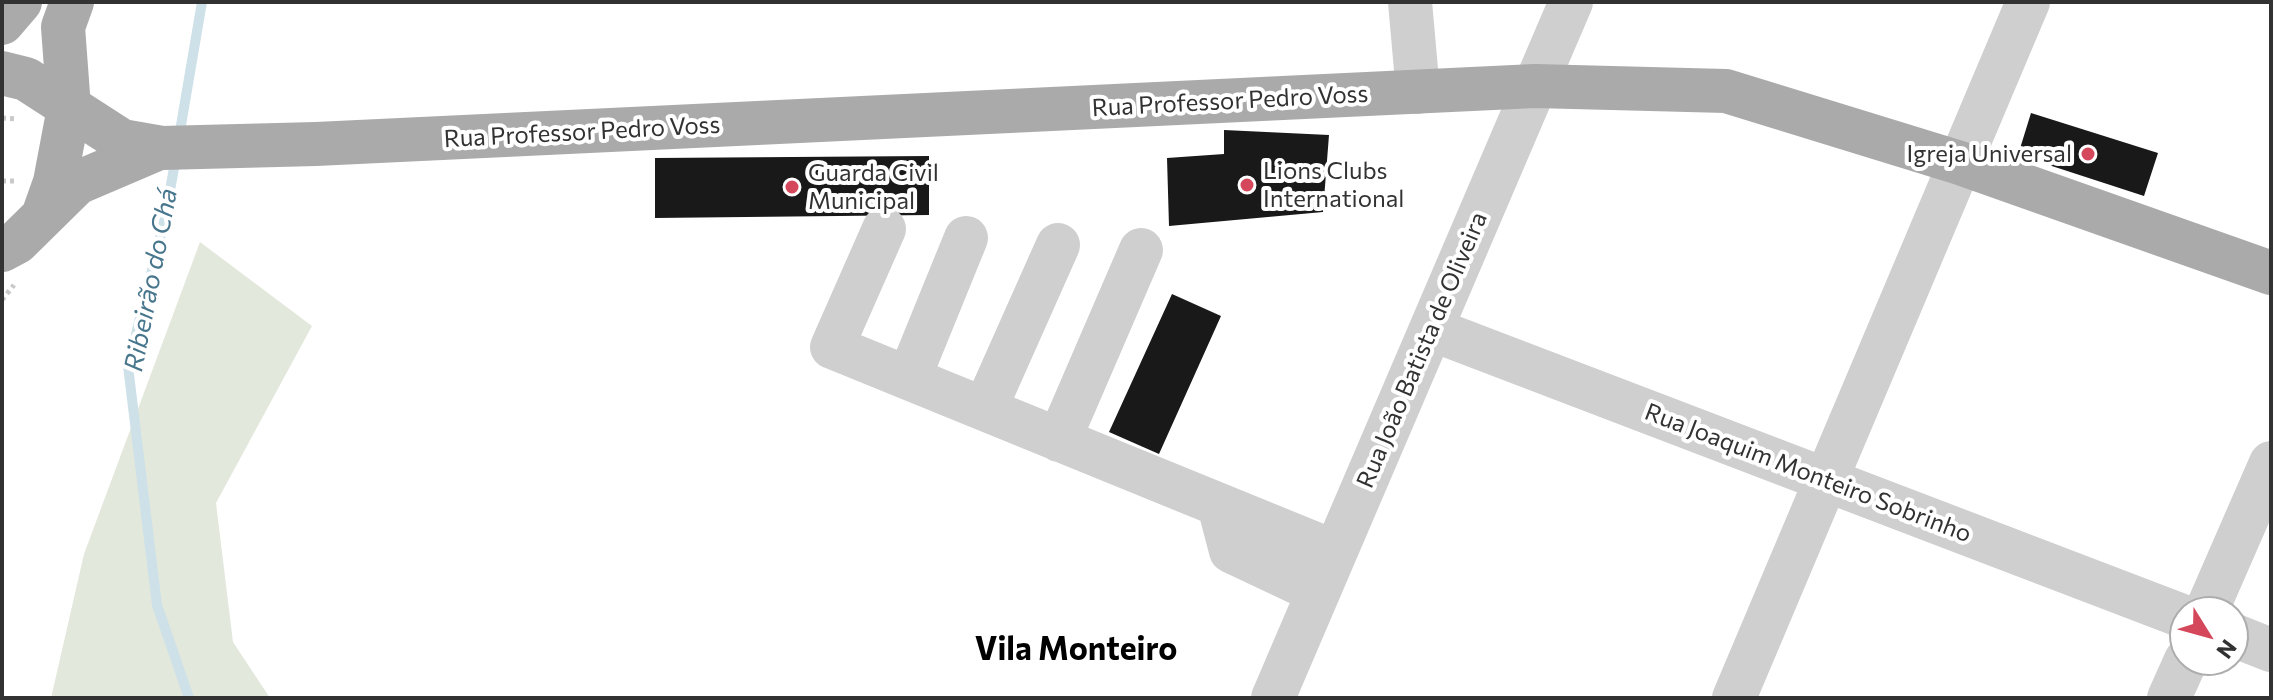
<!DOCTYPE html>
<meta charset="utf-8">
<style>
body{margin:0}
#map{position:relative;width:2273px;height:700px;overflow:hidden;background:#fff;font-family:Commissioner,sans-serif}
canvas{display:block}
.frame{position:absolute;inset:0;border:4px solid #323232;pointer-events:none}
.north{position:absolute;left:2169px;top:596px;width:80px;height:80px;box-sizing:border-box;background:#fff;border:2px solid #adadad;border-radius:50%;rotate:127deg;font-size:22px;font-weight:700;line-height:32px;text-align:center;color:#323232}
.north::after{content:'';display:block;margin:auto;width:28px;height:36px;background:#d5485b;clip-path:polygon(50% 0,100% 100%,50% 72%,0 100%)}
</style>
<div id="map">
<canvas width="2273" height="700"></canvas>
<div class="frame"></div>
<div class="north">N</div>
</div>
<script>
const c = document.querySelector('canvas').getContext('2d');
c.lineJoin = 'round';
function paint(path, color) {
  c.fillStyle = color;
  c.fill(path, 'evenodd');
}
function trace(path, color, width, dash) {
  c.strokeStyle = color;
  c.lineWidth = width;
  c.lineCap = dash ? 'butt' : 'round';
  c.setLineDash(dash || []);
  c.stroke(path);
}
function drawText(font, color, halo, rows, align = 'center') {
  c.font = font + ' Commissioner,sans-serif';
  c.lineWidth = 8;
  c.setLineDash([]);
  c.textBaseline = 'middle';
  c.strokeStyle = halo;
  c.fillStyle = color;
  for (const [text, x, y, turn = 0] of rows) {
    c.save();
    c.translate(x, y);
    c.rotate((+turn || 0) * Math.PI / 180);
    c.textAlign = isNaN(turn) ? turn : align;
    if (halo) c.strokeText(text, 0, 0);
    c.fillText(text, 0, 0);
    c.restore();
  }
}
paint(new Path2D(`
 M200 242 312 326 216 503 233 642 270 698H51L84 554Z`), '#e3e8dc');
trace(new Path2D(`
 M179 137 202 2
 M176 157 165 218 128 366 157 605 189 698`), '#cee0e8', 10);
paint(new Path2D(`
 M2031 113 2158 153 2144 196 2018 155Z
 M1224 130 1329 135 1323 212 1169 226 1167 158 1224 154Z
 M929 156V215L655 218V158Z
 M1172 294 1221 316 1159 454 1109 432Z`), '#191919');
trace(new Path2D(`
 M2 118 17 119
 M2 181H17
 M2 300 14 285`), '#c9c9c9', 5, [4, 4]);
trace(new Path2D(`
 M1410 2 1418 92
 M884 229 832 347 1335 552
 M1431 329 2185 617
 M909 378 966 238
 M985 409 1058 245
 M1059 440 1141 250
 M1219 505 1231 551 1318 592
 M2206 612 2271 463
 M2233 635 2271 650
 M1273 698 1571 2
 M1734 698 2028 2
 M2169 698 2186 660`), '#cfcfcf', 44);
trace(new Path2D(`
 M2 23 20 2
 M2 73 26 79 122 141 162 148 316 144 1535 86 1726 91 1960 163 2271 273
 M43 216 55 182 69 108 63 27 72 2
 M2 250 17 242 77 183 159 148`), '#aaa', 44);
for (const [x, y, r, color] of [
 [2088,154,8,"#d5485b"],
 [1247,185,8,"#d5485b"],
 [792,187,8,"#d5485b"]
]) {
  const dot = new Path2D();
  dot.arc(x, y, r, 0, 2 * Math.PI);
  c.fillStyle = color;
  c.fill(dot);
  trace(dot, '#fff', 3);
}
drawText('24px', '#323232', '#fff', [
 ["Rua Professor Pedro Voss",1230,101,-3],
 ["Rua Professor Pedro Voss",582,132,-3],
 ["Rua João Batista de Oliveira",1422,350,-67],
 ["Rua Joaquim Monteiro Sobrinho",1808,473,21]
]);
drawText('24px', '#323232', '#fff', [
 ["Igreja Universal",2072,154,"right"],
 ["Lions Clubs",1263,171],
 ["International",1263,199],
 ["Guarda Civil",808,173],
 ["Municipal",808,201]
], 'left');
drawText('italic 26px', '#47768d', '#fff', [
 ["Ribeirão do Chá",151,280,-79]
]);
drawText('bold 32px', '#000', '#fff', [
 ["Vila Monteiro",1076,649]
]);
</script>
